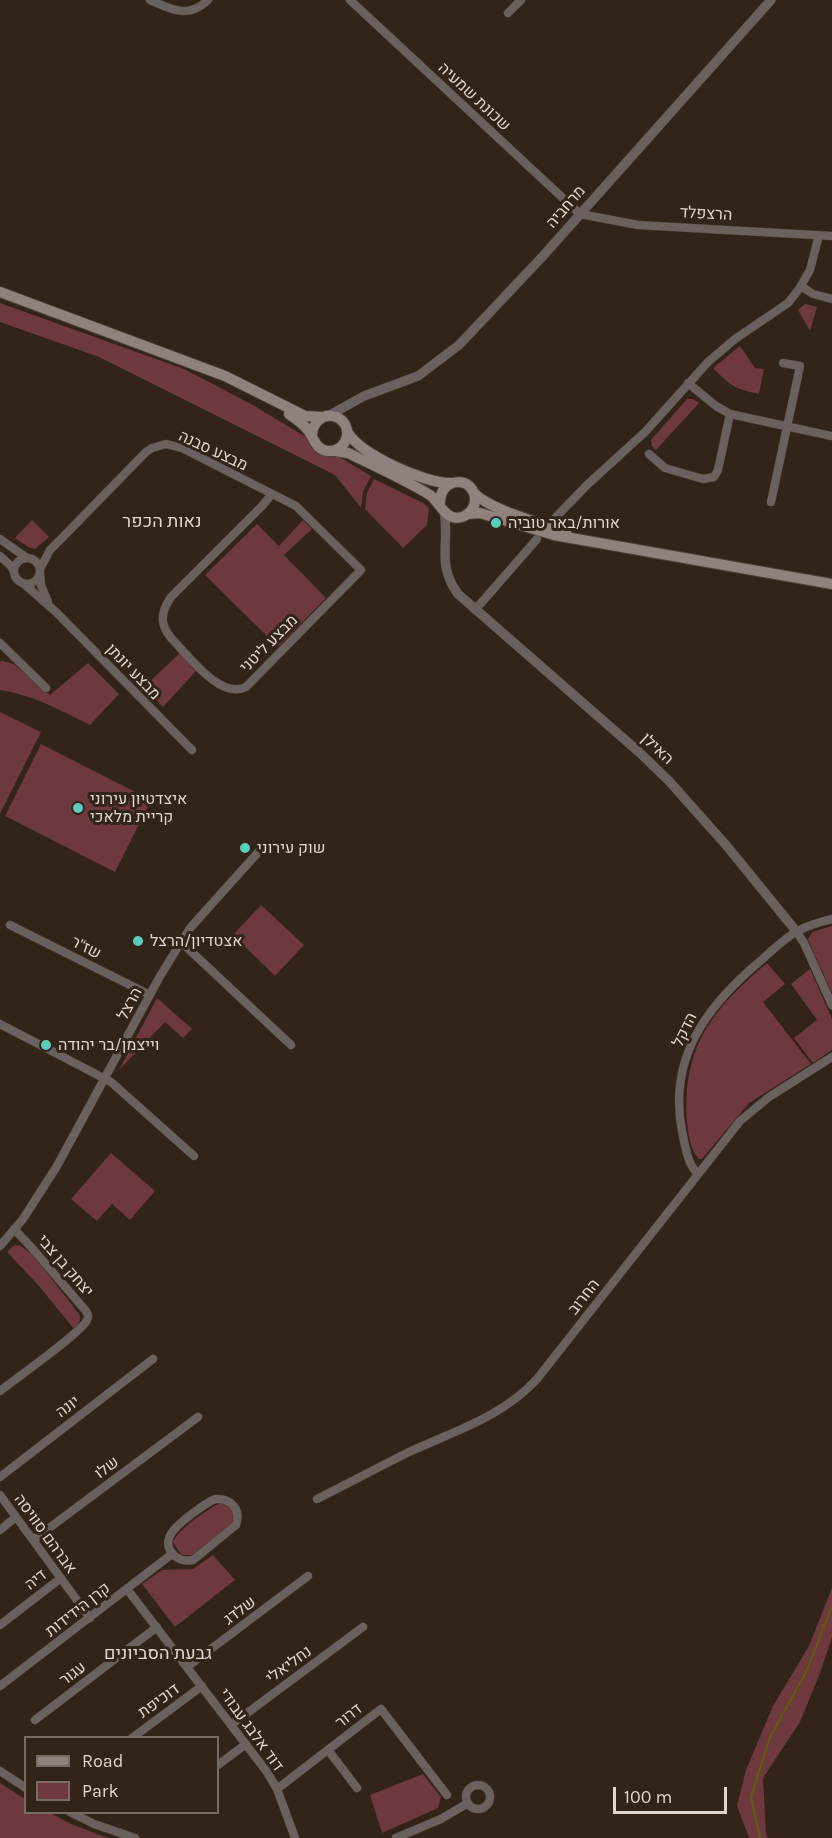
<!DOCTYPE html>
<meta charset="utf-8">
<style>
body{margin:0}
#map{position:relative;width:832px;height:1838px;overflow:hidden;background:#322419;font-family:Karla,sans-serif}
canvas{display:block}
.legend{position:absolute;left:24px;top:1736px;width:195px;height:78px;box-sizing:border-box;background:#322419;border:2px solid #776b62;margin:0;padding:8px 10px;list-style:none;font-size:18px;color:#dfd6cf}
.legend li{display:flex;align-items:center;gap:12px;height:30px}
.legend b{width:30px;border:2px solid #776b62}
.scale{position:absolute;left:613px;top:1787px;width:114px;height:27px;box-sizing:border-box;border:3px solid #dfd6cf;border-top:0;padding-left:8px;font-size:18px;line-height:21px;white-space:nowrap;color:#dfd6cf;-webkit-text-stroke:4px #322419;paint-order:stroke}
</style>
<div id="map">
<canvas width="832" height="1838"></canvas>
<ul class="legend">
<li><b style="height:8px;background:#90817d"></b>Road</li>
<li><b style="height:16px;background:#6e383f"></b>Park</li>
</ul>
<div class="scale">100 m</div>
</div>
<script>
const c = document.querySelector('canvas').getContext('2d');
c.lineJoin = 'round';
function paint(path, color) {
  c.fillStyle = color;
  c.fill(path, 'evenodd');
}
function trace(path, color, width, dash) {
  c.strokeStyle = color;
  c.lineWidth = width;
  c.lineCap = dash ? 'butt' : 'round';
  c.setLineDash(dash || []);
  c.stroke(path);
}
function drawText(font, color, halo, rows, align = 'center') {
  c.font = font + ' Karla,Heebo,sans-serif';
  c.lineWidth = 6;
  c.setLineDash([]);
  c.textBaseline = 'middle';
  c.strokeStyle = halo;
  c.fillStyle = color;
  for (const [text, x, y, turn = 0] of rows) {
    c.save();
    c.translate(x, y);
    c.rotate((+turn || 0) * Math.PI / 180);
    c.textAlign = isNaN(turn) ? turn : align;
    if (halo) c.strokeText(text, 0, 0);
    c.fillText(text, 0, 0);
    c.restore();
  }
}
paint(new Path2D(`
 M0 303 184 369 251 404 371 476 363 492 361 508 335 475 99 357 0 322Z
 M805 304 817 307 810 331 798 310Z
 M740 346 755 368 764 369 759 394C735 389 731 386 713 368Z
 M687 399H693L699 403 656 450 652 446 651 440Z
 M374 479 423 503 429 508 427 525 403 548 365 509 367 493Z
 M32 520 49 537 35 549 28 547 15 538Z
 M303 520 312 529 284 555 326 598 278 647 205 575 257 524 279 546Z
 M180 653 196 671 163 707 144 687Z
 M2 661 14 664 50 695 88 663 119 694 90 725C60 710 33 695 0 690V662Z
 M0 712 41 732 0 814Z
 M41 744 151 800 115 872 5 816Z
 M261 905 304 945 275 976 233 935Z
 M832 926V993L808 940 812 932Z
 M767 963 785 984 763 1002 811 1064 749 1103 702 1159H699C690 1150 688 1133 687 1120 682 1046 714 1008 767 963Z
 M810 969 832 1019V1050L813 1063 794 1038 817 1020 791 984Z
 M157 998 192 1029 183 1038 165 1022 119 1070Z
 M111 1153 155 1191 130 1220 112 1204 97 1221 71 1199Z
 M19 1245 33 1255 79 1314C82 1321 78 1324 74 1329L39 1286 7 1252 13 1246Z
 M221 1503 230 1507 234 1514 232 1524 192 1555H181L173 1542C178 1529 209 1508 221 1503Z
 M213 1555 235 1580 175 1627 142 1584 162 1570 193 1569Z
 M832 1588V1637L820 1673 800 1722 763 1778 766 1834 768 1838H749L737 1806 746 1770 773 1706 809 1646Z
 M423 1774 441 1797 438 1808 382 1833 370 1795Z
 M0 1783 25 1799 26 1812 50 1813 71 1824 108 1838H0Z`), '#6e383f');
trace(new Path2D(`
 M760 1838 751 1797 770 1737 806 1672 832 1606`), '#5f5e08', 2);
const minor = new Path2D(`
 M150 0C173 10 188 19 208 0
 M350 0 580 214 638 225 832 236
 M508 13 521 0
 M801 286 813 294 832 299
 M688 383 716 406 730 414 832 436
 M649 454 665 468 703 479 714 477 718 470 730 414
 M771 502 800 366 783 363
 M556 517 587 485 645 432 708 362 735 339 788 303 799 289 810 270 819 235
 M0 539 27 558
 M0 556 11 566 14 572
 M14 571a13 13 0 1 1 26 0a13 13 0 1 1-26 0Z
 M40 569 50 550 61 539 146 452 152 448 166 444 182 448 296 506 361 570 246 687C220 700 188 655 171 638 159 623 161 612 171 597L262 506 272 494
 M40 573 41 585 48 602
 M23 583 56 612 192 750
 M475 610 537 539
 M0 643 46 688
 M10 925 150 995
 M796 931 804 943 832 1005
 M181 942 291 1045
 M0 1024 111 1082 194 1156
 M697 1173C687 1163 685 1145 682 1131 668 1058 706 1007 759 962 771 952 784 938 798 931 808 925 820 922 832 919
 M0 1246 23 1219 57 1166 159 978 181 942 191 927 262 848
 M0 1391C14 1380 82 1332 87 1320 89 1316 88 1315 86 1311L32 1248 14 1229
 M0 1477 153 1359
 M0 1495 90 1618
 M215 1499C232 1498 241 1510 236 1525L193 1560C176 1564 160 1547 173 1531 181 1521 204 1504 215 1499Z
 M317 1499C347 1484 377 1468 407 1453 454 1431 501 1418 537 1379L740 1121 769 1097 832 1057
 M0 1530 16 1517
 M33 1540 198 1417
 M127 1589 267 1772 277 1789 295 1838
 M0 1625 61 1578
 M187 1667 308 1576
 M0 1686 172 1554
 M35 1720 157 1627
 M231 1725 363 1627
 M132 1738 202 1686
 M328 1750 357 1788
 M218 1765 246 1744
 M0 1771 26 1788
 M466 1797a12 12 0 1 1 24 0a12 12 0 1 1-24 0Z
 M277 1789 381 1709 447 1795
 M70 1812 94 1824 135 1838
 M396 1838 441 1819 468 1803`);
const tertiary = new Path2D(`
 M328 416 364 396 418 376 459 345 543 256 771 0
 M444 511C450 543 436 564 458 594L639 752 669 781 726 845 796 931`);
const secondary = new Path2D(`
 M0 292 225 376 305 416 323 417
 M289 414C295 418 302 423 307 429 314 437 315 450 328 451 348 453 355 424 336 417 322 412 312 424 312 436
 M348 433C362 455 424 483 450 483
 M335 451 348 453C375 466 404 479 430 495 439 502 442 513 452 517 463 520 474 512 475 501 476 476 440 475 440 503
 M474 493C489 509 544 525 566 531
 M468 514 480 513 554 535 832 584`);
trace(minor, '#4e4036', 9);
trace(tertiary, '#4e4036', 10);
trace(secondary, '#4e4036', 12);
trace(minor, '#6a615e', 8);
trace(tertiary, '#6a615e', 9);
trace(secondary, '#90817d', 10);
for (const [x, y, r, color] of [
 [496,523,6,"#5bcebb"],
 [78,808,6,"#5bcebb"],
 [245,848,6,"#5bcebb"],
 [138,941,6,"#5bcebb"],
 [46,1045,6,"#5bcebb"]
]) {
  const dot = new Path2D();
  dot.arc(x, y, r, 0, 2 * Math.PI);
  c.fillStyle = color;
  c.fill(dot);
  trace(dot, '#322419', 2);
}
drawText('16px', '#dfd6cf', '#322419', [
 ["שכונת שמעיה",474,97,43],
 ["מרחביה",566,207,-49],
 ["הרצפלד",706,214,3],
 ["מבצע סבנה",213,451,25],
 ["מבצע ליטני",269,644,-45],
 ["מבצע יונתן",133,672,46],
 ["האילן",657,749,43],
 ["שז\"ר",86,948,27],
 ["הרצל",130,1004,-62],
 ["הדקל",685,1030,-64],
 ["יצחק בן צבי",65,1266,49],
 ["החרוב",584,1297,-52],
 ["יונה",68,1407,-37],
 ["שלו",107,1468,-37],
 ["אברהם סוויסה",45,1534,54],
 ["דיה",36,1580,-38],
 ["קרן הידידות",78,1610,-38],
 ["שלדג",240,1611,-37],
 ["נחליאלי",289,1665,-36],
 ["עגור",73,1674,-37],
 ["דוכיפת",159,1701,-36],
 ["דרור",349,1716,-38],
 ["דוד אלבג עבודי",251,1730,54]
]);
drawText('16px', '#dfd6cf', '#322419', [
 ["אורות/באר טוביה",508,523],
 ["איצדטיון עירוני",90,799],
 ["קריית מלאכי",90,817],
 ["שוק עירוני",257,848],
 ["אצטדיון/הרצל",150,941],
 ["וייצמן/בר יהודה",58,1045]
], 'left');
drawText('18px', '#dfd6cf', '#322419', [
 ["נאות הכפר",162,522],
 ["גבעת הסביונים",158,1654]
]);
</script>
